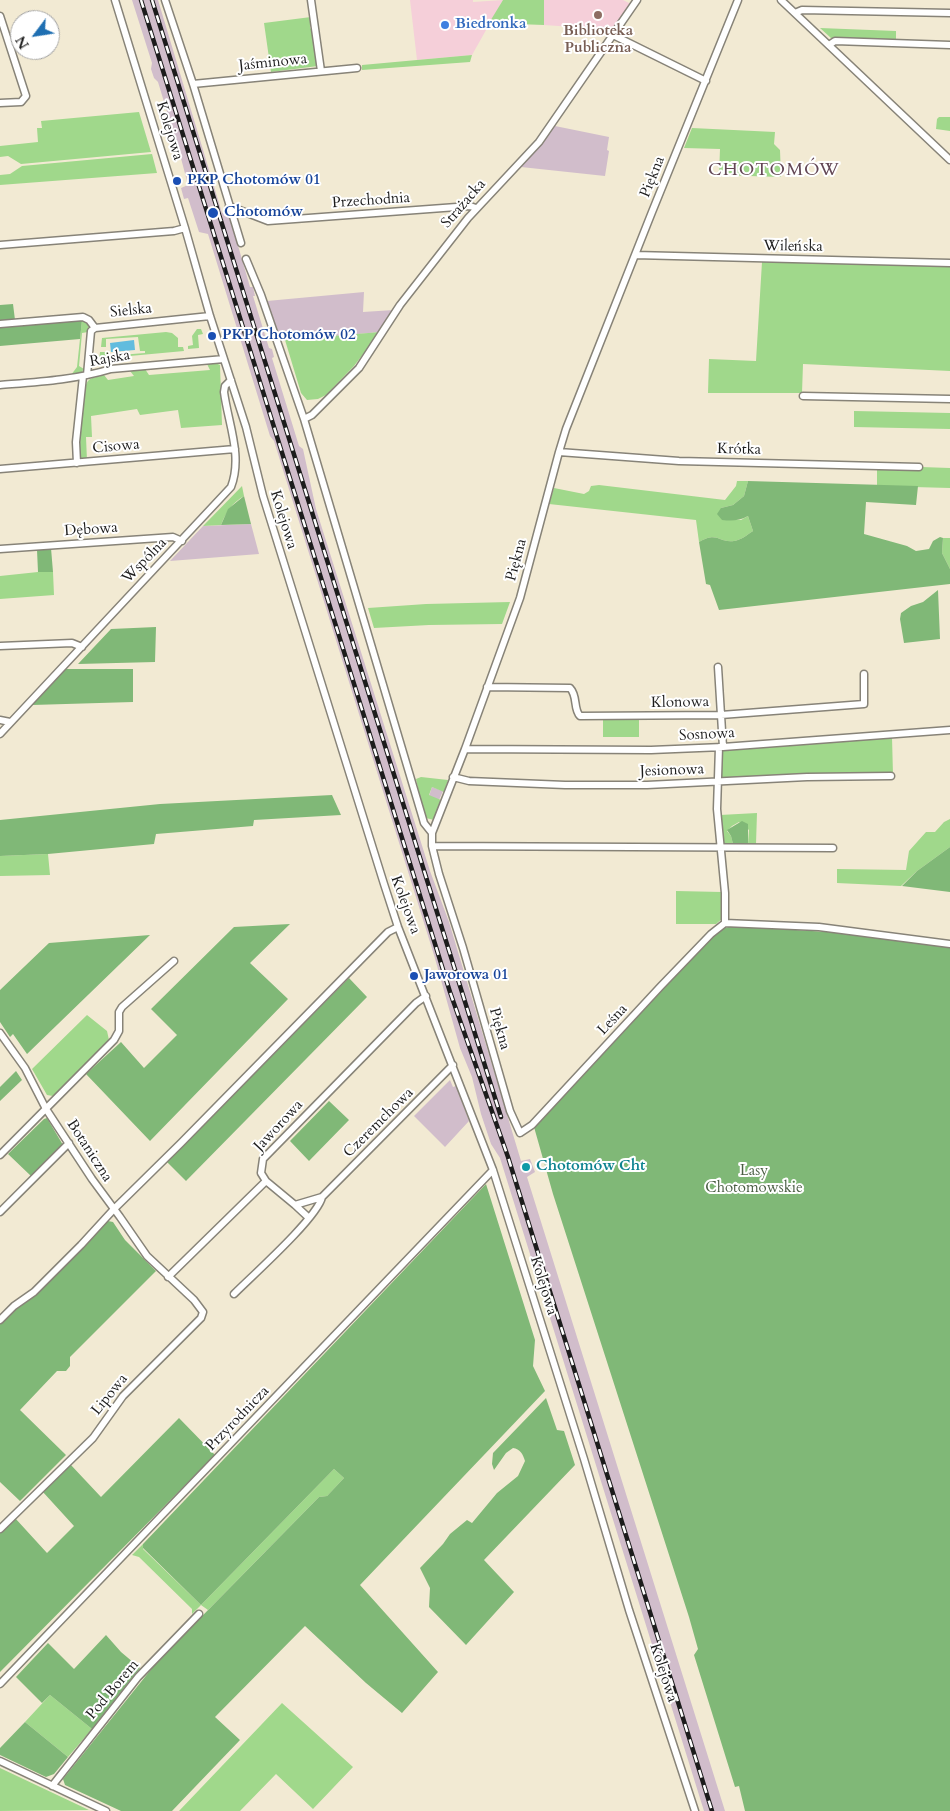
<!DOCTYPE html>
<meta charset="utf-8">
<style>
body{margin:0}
#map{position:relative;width:950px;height:1811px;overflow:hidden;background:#f2ead3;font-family:Cardo,serif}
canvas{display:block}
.north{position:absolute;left:10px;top:10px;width:50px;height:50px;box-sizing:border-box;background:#fff;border:1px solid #a4a4a4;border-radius:50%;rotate:239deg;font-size:14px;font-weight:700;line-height:20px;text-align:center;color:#1c1c1c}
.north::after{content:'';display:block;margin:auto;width:18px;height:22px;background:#1f6fb2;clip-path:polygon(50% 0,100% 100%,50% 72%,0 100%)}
</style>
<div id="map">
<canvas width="950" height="1811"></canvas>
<div class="north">N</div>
</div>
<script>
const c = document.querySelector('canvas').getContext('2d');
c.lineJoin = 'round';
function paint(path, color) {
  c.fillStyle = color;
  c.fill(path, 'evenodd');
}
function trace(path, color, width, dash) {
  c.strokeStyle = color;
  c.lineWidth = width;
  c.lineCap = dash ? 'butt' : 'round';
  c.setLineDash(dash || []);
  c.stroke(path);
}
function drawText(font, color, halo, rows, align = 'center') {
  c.font = font + ' Cardo,serif';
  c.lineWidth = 4;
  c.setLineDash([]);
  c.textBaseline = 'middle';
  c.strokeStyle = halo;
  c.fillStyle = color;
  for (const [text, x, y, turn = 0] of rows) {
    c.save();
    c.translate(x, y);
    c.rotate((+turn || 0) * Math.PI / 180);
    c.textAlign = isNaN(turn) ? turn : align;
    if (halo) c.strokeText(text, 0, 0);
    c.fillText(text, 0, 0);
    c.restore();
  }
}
paint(new Path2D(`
 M410 0H473V2L503 0 472 55 417 60Z
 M544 0H623L631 4 608 37 602 34 573 27 544 25Z`), '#f5cfd9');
paint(new Path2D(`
 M132 0H158L222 213 228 211 250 287H253L255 296H253L269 348 272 349 274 357 272 358 299 446 303 449 316 509 430 871 449 922 521 1161 530 1159 535 1172 527 1177 725 1811H704L500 1158 491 1144 481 1114 472 1077 460 1048 434 955 274 441 270 436 208 234 199 232 188 198 184 199 181 188 188 185 177 143 173 139 170 130 171 125 158 82 154 78 151 69 152 63Z
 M555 126 609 137 607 150 609 151 605 176 521 167 541 145Z
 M364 292 363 312 394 310 380 332 280 341 267 301Z
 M251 524 259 554 170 561 203 526Z
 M432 787 443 791 439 800 429 796Z
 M450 1080 453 1087 456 1086 469 1121 445 1147 414 1116Z`), '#d1bdcb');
paint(new Path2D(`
 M503 0H544V25L489 23Z
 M311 17 310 28 313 31 318 66 271 72 264 23Z
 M820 28 896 31V41L831 38Z
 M472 55 470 62 362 70V65Z
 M139 112 151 152 21 164 8 156 0 157V146L38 142 37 128H42L41 121Z
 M939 117H950V131L936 129 937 119Z
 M692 128 775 132 774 144 780 150 781 177 719 175 720 149 684 148Z
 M152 154 157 173 0 185V175L10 174 22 166Z
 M762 262 950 266V371L803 364 802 393H708L709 359 756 361Z
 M82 320 86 321 89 324 88 332 82 333 79 366 84 369 81 373 71 375 77 367Z
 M197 329H201L203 334 198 335 199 348 188 349V346L193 345 192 336Z
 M166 332 172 333 178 338V347H183L184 351 108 358 99 361 100 352H107V356L145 353V351H140L138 337 106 339V347H101L102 338Z
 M380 332 354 366 326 395 318 399 307 400 301 393 285 340Z
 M216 363 220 365 222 425 181 428 178 410 140 415 137 409 91 416 92 437H86L87 461 82 460 79 456V431L81 430C81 422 82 385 89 380 92 377 99 377 104 375L108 380 134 376 130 371 145 369 149 375 210 370 207 364Z
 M854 411 950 413V429L854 427Z
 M877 467 921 470V467L950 468V488L877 486Z
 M737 481H748L744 496 733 505 721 508 722 520H741L748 516 753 531C747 535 741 540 734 541 718 543 718 531 699 542L696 520 549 504 554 488 584 494 589 491 591 486 599 485 725 500 736 486Z
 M242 486 244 496C232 503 226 512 221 525L203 526Z
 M943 538H950V569L942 553Z
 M38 572H53L54 595 0 599V576Z
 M510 602 502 624 429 625 374 628 368 608 426 604Z
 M603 718H639V737H603Z
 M892 737 893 775 720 778 721 749Z
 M421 777 448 780 444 792 432 787 429 795 441 800 434 820 426 818 424 816 416 779Z
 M757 813 756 844H748L749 830 739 822 732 826 727 831 731 836 733 844H725L722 840 720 815Z
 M950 819V847L917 871 901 886 837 883V869L906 870 909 851 926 832H935L944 822Z
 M48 854 50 875 0 876V856Z
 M676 891 722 892 723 918 716 924H676Z
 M87 1015 107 1031 109 1040 53 1096 47 1095 32 1069Z
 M334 1469 344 1478 327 1496 319 1497 208 1610 201 1605 192 1614V1609L139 1557 132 1555 143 1544V1549L201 1605Z
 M50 1695 92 1729 68 1757 25 1722Z
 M282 1703 353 1767 313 1809 276 1774 240 1811H179Z
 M0 1768 89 1810 0 1811Z`), '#a0d88b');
paint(new Path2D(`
 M13 304 15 320 0 321V305Z
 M82 320 80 339 0 346V327Z
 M748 481 918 486 916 505 866 502 864 534 907 546 916 551 929 549 933 541 940 537 943 538 942 553 950 569V584L719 610 710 585 706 584 699 542C718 531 718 543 734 541 741 540 747 535 753 531L748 516C739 521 732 521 722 520L717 514 721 508 733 505 744 496Z
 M244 496 251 524 221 525 228 509Z
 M51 548 53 572H38L37 550Z
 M938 590 940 639 904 643 900 619 901 613 911 606 923 602Z
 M156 627 155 662 78 664 111 629Z
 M65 669H133V702L32 705Z
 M332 795 341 815 254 820 253 826 156 834 154 844 48 854 0 856V820L160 804Z
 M742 821 748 824V844H733L731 836 727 830Z
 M950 847V892L902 886 917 871Z
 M290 924 250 963 288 999 150 1141 86 1074 121 1042 144 1068 177 1035 151 1009 234 927Z
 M732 926 828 932 950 947V1811H745L739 1786 735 1787 694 1655 698 1649 689 1617 553 1194 534 1127 710 938 722 929Z
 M150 935 27 1054 13 1034 10 1037 0 1022V990L49 943Z
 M349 978 367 997 186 1181 167 1162Z
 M16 1071 22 1080 0 1101V1087Z
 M329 1101 349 1120 309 1161 290 1141Z
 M47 1118 63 1145 31 1176 8 1154 44 1119Z
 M486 1184 535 1340 533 1366 545 1391 360 1585 438 1672 402 1713 366 1683 305 1626 215 1717 240 1740 172 1811H121L65 1785 63 1779 157 1662 319 1497 327 1496 344 1478 334 1469 201 1605 143 1548V1544Z
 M108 1221 113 1222 125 1240 156 1271 70 1357V1366L66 1371H57L20 1410 66 1455 20 1501 0 1482V1324L20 1304 39 1292Z
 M546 1398 557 1430 564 1431 575 1465 484 1560 514 1592 466 1645 429 1607 430 1588 420 1568 443 1544 450 1534 467 1520 472 1523 497 1493 518 1476 525 1461C523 1454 520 1449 513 1448L506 1453 494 1470 492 1464 493 1453Z
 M179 1418 215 1455 0 1672V1533L15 1518 47 1553 74 1526 42 1491 70 1464 101 1497Z
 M106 1635 121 1652 140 1668 92 1729 50 1695 42 1703 16 1677 48 1643 74 1669Z
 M25 1722 68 1757 54 1774 46 1777 0 1755V1748Z`), '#80b877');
paint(new Path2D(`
 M134 340 135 350 111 352 110 343Z`), '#61bcde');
const minor = new Path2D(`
 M115 0 185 228 210 316 246 427 263 496 384 884 398 927 493 1170 584 1459 629 1610 695 1811
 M165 0 193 84 241 243
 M311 0 321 71
 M738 0 652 212 566 429 559 452 520 598 465 749 432 833V846L439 874 463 948 510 1111 520 1133 532 1125 660 987 711 934 725 923 819 927 950 944
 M781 0 950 160
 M795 13 802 10 950 13
 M0 16 26 96 21 102 0 103
 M613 35 706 81
 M829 45 835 41 950 45
 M193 84 357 68
 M229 206 268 221 470 206 476 208
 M0 245 174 231 185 228
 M635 255 950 263
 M246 259 261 295 304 419 422 816 424 823 432 833
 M0 324 83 317 89 320 95 328
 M95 328 210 316
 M87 375 91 331 95 328
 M0 385C37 382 75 380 111 369L224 359
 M803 396 950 399
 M304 419 312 415 359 368 400 305 468 218 539 142 637 0
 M559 452 679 461 919 467
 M77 463 76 442 83 376
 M0 469 235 449
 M0 549 173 537 182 541
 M0 646 72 643 82 647
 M718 667 723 747
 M487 687 570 688C578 696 573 709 580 716L721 715 864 704V674
 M0 720 10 722
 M0 734 231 487C243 456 228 423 224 392L225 386 231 380
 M719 747 717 809 725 893V923
 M465 749 651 750 723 747 950 730
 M453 777 469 781 565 785H647L807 777 891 776
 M432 846 833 848
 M0 1033 25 1068 46 1109 92 1179 120 1217 147 1256 194 1300 203 1312 201 1318 123 1396 93 1438 0 1529
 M0 1155 114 1040 119 1031V1012L122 1007 174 961
 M266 1181 295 1205 322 1197
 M295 1205 309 1218
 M0 1212 69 1143
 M168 1277 266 1181 261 1173 263 1159 416 1003 426 996
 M234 1294C252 1276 318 1217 322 1197L453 1065
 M0 1320 14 1306 34 1292 81 1245 114 1209 181 1143 388 932 398 927
 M0 1684 493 1170
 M0 1761 106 1811
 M52 1786 138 1677 199 1614`);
trace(minor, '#878378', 9);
trace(minor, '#fff', 6);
const rail = new Path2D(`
 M141 0 450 992 508 1157 712 1811
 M152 0 501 1117`);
trace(rail, '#1c1c1c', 4.5);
trace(rail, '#fff', 2.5, [8]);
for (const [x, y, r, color] of [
 [598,15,5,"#8d6e63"],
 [445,25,5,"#3f7fe0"],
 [177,181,5,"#1a4fb4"],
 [213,213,6,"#1a4fb4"],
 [212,336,5,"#1a4fb4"],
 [414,976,5,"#1a4fb4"],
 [526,1167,5,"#0f9aa8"]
]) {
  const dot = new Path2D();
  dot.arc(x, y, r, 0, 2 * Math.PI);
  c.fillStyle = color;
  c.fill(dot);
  trace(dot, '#fff', 2);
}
drawText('bold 15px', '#366cbe', '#fff', [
 ["Biedronka",455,25]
], 'left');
drawText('bold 15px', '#785e54', '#fff', [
 ["Biblioteka",598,32],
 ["Publiczna",598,49]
]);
drawText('15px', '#1c1c1c', '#fff', [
 ["Jaśminowa",273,63,-6],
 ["Kolejowa",169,131,73],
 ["Piękna",653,177,-68],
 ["Przechodnia",371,201,-4],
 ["Strażacka",464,204,-49],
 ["Wileńska",793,247,1],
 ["Sielska",131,311,-6],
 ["Rajska",110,359,-10],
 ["Cisowa",116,447,-5],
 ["Krótka",739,450,1],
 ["Kolejowa",283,520,73],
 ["Dębowa",91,530,-4],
 ["Piękna",517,560,-75],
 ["Wspólna",145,561,-46],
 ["Klonowa",680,703,-1],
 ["Sosnowa",707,735,-3],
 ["Jesionowa",672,771,-2],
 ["Kolejowa",405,905,70],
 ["Leśna",613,1020,-47],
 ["Piękna",499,1029,74],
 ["Czeremchowa",379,1123,-45],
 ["Jaworowa",279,1126,-47],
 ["Botaniczna",89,1151,57],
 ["Kolejowa",543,1286,73],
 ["Lipowa",110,1395,-51],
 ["Przyrodnicza",238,1419,-46],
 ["Kolejowa",663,1673,72],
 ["Pod Borem",113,1690,-50]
]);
drawText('bold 15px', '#164399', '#fff', [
 ["PKP Chotomów 01",187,181],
 ["Chotomów",224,213],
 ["PKP Chotomów 02",222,336],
 ["Jaworowa 01",424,976]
], 'left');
drawText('bold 15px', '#0d838f', '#fff', [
 ["Chotomów Cht",536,1167]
], 'left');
drawText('15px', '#4a5e43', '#fff', [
 ["Lasy",754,1172],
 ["Chotomowskie",754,1189]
]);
c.letterSpacing = '1px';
drawText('18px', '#634755', '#fff', [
 ["CHOTOMÓW",774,171]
]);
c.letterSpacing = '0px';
</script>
